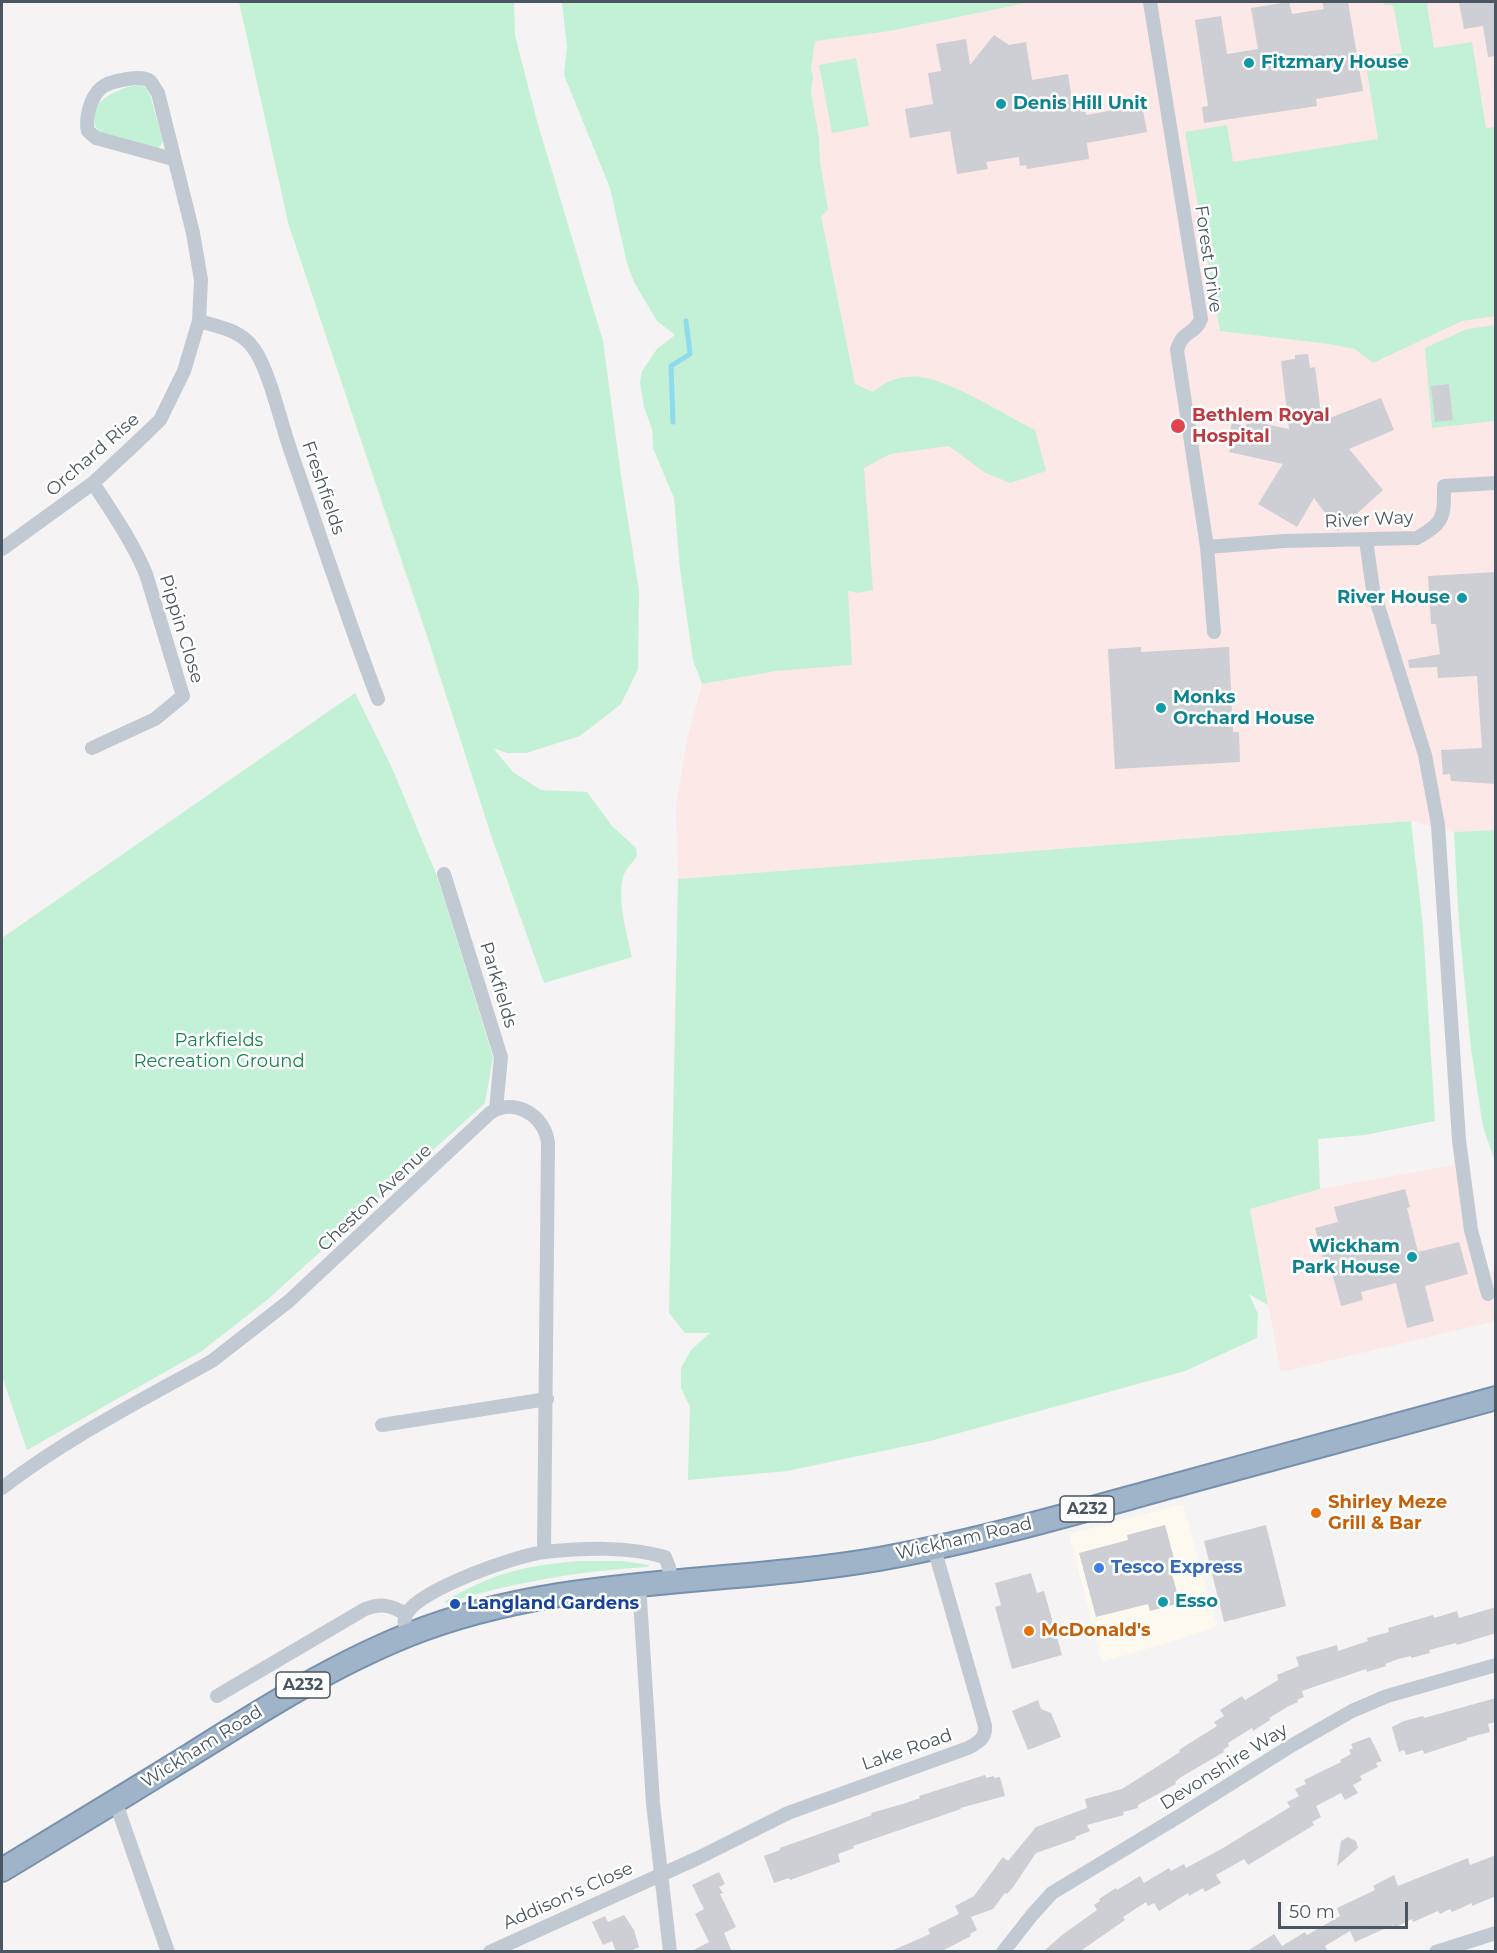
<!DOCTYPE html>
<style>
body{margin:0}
#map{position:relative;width:1497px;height:1953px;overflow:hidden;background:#f5f3f3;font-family:Montserrat,sans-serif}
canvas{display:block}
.frame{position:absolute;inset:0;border:3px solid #4a5661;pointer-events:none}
.scale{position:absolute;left:1278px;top:1902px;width:130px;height:27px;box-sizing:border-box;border:3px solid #4a5661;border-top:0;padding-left:8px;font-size:18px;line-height:21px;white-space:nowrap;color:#4a5661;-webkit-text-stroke:4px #fff;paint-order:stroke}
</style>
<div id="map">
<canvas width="1497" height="1953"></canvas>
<div class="frame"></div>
<div class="scale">50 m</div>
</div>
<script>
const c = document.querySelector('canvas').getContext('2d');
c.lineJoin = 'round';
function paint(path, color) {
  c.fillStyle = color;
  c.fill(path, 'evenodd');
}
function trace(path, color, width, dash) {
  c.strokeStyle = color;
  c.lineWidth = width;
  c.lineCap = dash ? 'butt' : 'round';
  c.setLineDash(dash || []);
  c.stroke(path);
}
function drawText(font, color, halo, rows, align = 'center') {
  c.font = font + ' Montserrat,sans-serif';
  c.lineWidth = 5;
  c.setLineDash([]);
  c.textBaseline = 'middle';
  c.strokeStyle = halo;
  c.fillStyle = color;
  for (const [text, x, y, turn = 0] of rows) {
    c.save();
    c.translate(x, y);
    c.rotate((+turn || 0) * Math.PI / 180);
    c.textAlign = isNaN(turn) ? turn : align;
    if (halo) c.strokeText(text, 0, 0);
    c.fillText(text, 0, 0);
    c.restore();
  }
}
paint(new Path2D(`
 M1183 1504 1217 1626 1177 1640 1102 1662 1069 1534Z`), '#fdf9ef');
paint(new Path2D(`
 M1031 2H1495V830L1454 832 1411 821 678 879 676 808 688 736 702 684 776 671 848 591 859 593 873 590 855 384 821 216 819 138 811 91 813 77 811 69 815 40 890 31Z
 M1455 1165 1465 1232 1476 1275 1495 1271V1321L1281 1372 1250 1209 1320 1189Z`), '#fce8e6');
paint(new Path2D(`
 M239 2H514L515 35 537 121 603 341 621 476 639 591 638 669 621 704 580 736 526 753H507L493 748 513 772 541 790 587 792 612 826 636 848 637 856C634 861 628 866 625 872 615 893 627 935 632 957L544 983 492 838 429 642 289 226Z
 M562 2H1031L890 31 815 41 811 69 813 77 811 91 819 138 820 162 828 210 821 216 855 384 873 392C885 381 903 375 920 377 952 381 1005 415 1035 430L1046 471 1010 483 984 472 949 446 890 454 864 468 873 590 859 593 848 591 852 665 776 671 702 684 693 660 680 569 674 498 653 448 652 429 644 407 640 382 642 371 657 349 675 335 657 321 634 282 627 263 610 188 564 75 567 46Z
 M1383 2H1428L1427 5 1434 48 1472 42 1486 128 1495 127V316L1462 321 1373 363 1355 349 1329 344 1220 331 1185 132 1227 125 1233 162 1378 139 1365 59 1402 53 1394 9 1392 5H1384Z
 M856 58 869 126 832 133 819 65Z
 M137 85 146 87 151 98 163 142 158 149 101 134C79 106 114 89 137 85Z
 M1495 325V421L1432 428 1425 348 1467 329Z
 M355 693 392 768 437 876 493 1057 485 1103 267 1300 202 1351 27 1450 2 1376V938Z
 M1411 821 1423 927 1435 1121 1365 1135 1318 1139 1320 1189 1250 1209 1268 1305 1249 1294 1258 1314 1257 1338 1185 1371 930 1441 787 1471 688 1480 690 1407 681 1388V1368L691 1350 710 1333H685L669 1313 678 879Z
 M1495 830H1496L1495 1161 1483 1127 1471 1049 1459 925 1454 832Z
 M581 1561H623L649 1565 648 1567C580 1571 513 1582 447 1603L444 1602C492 1573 526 1565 581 1561Z`), '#c3f1d5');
trace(new Path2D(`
 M673 422 671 366 690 354 686 321`), '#90daee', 5);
paint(new Path2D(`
 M1289 2 1292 14 1324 9 1322 2H1348L1363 91 1316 99 1317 106 1204 123 1202 107 1208 106 1195 20 1221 16 1227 54 1258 49 1251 8Z
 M1459 2H1496V56L1488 57 1483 26 1464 29Z
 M994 35 1009 45 1026 42 1032 80 1068 74 1073 107 1084 105 1086 115 1142 105 1147 132 1087 143 1089 159 1027 169 1026 165 1020 166 1019 157 986 162 988 169 957 174 950 131 910 138 905 109 933 104 928 73 941 71 936 44 966 39 970 65Z
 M1308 354 1310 368 1315 367 1322 421 1381 398 1394 430 1349 449 1383 490 1338 531 1314 498 1297 527 1258 504 1283 464 1229 452 1233 439 1228 438 1232 423 1246 426 1247 420 1289 429 1281 361 1295 359V355Z
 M1449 384 1453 420 1435 422 1431 386Z
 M1496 572V784L1451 781 1450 774 1443 775 1441 750 1482 748 1477 676 1438 678 1437 667 1409 668 1408 660 1440 654 1436 624H1431L1428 576Z
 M1141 647V652L1229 647 1233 732H1239L1240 762 1115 769 1108 649Z
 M1405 1189 1410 1207 1407 1208 1418 1252 1459 1242 1468 1274 1425 1286 1434 1321 1407 1328 1396 1283 1361 1292 1363 1300 1341 1306 1331 1269 1326 1270 1315 1228 1338 1222 1334 1207Z
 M1165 1525 1176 1566 1170 1567 1180 1603 1150 1611 1148 1604 1096 1617 1079 1553 1128 1540 1127 1535Z
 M1266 1525 1286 1606 1224 1622 1204 1541Z
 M1031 1573 1037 1593 1044 1591 1062 1655 1012 1669 995 1607 1001 1605 995 1583Z
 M1496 1607V1633L1457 1645 1456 1643 1429 1650 1430 1653 1411 1658V1656L1398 1659 1385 1664 1386 1666 1367 1672 1366 1669 1302 1691 1304 1697 1297 1700 1298 1702 1287 1707 1269 1718 1270 1720 1253 1731 1252 1728 1228 1743 1229 1746 1223 1750 1224 1752 1181 1777 1175 1782 1176 1784 1138 1805V1808L1123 1812 1124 1815 1087 1825 1090 1831 1075 1837 1076 1839 1036 1853 1013 1887 1007 1894 1005 1893 993 1909 971 1917 977 1930 970 1934 971 1936 940 1952H889L930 1934 928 1929 959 1914 955 1906 974 1896 1003 1857 1008 1861 1036 1827 1087 1808 1085 1799 1122 1789 1180 1752 1179 1750 1217 1726 1214 1722 1224 1716 1220 1710 1242 1696 1245 1700 1278 1680 1277 1675 1299 1666 1296 1657 1337 1645 1338 1651 1368 1641 1367 1638 1389 1632 1388 1628 1433 1615 1434 1618 1457 1611 1459 1618Z
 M1496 1698V1722L1488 1724 1490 1732 1467 1738V1740L1424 1754 1423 1750 1406 1755 1404 1750 1399 1752 1392 1727 1404 1721 1423 1716 1424 1718Z
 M1038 1700 1041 1709 1051 1713 1061 1737 1028 1750 1012 1711Z
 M1370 1737 1382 1761 1376 1763 1378 1767 1360 1776 1362 1780 1353 1785 1358 1793 1345 1800 1341 1793 1316 1806 1321 1817 1312 1822 1314 1825 1248 1865 1244 1859 1216 1875 1221 1883 1205 1892 1203 1888 1189 1896 1188 1893 1159 1911 1154 1903 1148 1906 1146 1902 1123 1917 1125 1920 1079 1952H1043L1062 1935 1097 1910 1094 1905 1100 1901 1099 1899 1116 1888 1117 1890 1140 1876 1144 1883 1169 1868 1171 1871 1184 1864 1186 1868 1223 1848 1290 1807 1287 1802 1299 1796 1295 1789 1306 1784 1304 1780 1341 1762 1340 1760 1351 1754 1349 1750 1353 1748 1351 1744Z
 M985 1775 986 1778 994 1776V1778L1000 1777 1005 1796 960 1808 961 1809 853 1846 854 1848 838 1854 840 1862 790 1880 789 1878 774 1883 764 1856 780 1850V1848L872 1815 871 1813 906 1803 920 1798 919 1796Z
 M1348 1837 1356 1841 1358 1848 1337 1866 1341 1841Z
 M1496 1855V1896L1472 1906V1903L1452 1912 1450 1909 1440 1914 1438 1911 1413 1922 1412 1919 1394 1928 1393 1925 1355 1942 1350 1931 1325 1946 1328 1952H1246L1274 1934 1282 1946 1305 1932 1307 1935 1340 1916 1337 1908 1375 1890 1373 1886 1394 1875 1398 1886 1468 1858 1470 1865Z
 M719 1872 725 1884 719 1887 723 1893 720 1894 736 1927 724 1933 732 1952H690L709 1942 695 1914 704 1909 692 1885Z
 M624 1915 634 1930 639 1947 629 1952H616L612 1941 603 1945 592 1922 605 1916 608 1922Z`), '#cdcfd5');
const trunk = new Path2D(`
 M2 1870C65 1832 129 1793 192 1754 262 1710 331 1666 408 1635 558 1575 722 1586 879 1559 980 1541 1081 1511 1180 1484 1285 1455 1390 1427 1496 1398`);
trace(trunk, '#7690ad', 26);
trace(new Path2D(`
 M1150 2 1201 319C1194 336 1183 329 1177 350L1207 547 1214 632
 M199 321C220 327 241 330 254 349 270 372 281 424 291 452 320 535 347 618 378 699
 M1366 540 1373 590 1425 755 1438 825 1459 1140 1471 1230 1488 1294
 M1207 547 1284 541 1417 538C1445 522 1444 517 1444 486L1496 483
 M2 549 93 483 135 444 160 420 184 371 199 321 201 280 193 233 158 93C155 90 153 84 150 81 142 74 109 81 101 88 90 98 85 118 88 131L96 138 173 159
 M92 748 155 719 183 696 146 574C132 541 112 512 93 483
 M444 874 501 1057 496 1109
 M382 1425 547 1399
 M2 1488C67 1438 140 1401 212 1361L289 1301 490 1113C514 1097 545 1115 548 1143L544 1552
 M639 1584 653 1803 670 1952
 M408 1635C406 1627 402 1620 407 1613 421 1589 517 1555 545 1552 585 1548 627 1546 665 1557L669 1567 670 1581
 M217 1696 365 1609C382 1603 390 1605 406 1614
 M114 1802 119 1812 168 1952
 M490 1952 698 1858 788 1813 968 1748C977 1743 986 1739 985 1726L934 1548
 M1003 1952 1032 1915 1052 1893 1181 1815 1289 1747 1352 1711 1387 1696 1496 1665
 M1436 1952 1496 1933`), '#c1cad2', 14);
trace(trunk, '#9fb4c9', 22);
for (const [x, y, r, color] of [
 [1249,63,6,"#0f9aa8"],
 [1001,104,6,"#0f9aa8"],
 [1178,426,8,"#e0444e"],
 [1462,598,6,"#0f9aa8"],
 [1161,708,6,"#0f9aa8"],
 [1412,1257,6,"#0f9aa8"],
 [1316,1513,6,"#e8710a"],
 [1099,1568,6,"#3f7fe0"],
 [1163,1602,6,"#0f9aa8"],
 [455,1604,6,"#1a4fb4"],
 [1029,1631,6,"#e8710a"]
]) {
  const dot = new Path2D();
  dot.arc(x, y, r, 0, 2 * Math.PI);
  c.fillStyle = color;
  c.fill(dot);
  trace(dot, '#fff', 2);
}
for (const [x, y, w] of [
 [1087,1509,54],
 [303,1685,54]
]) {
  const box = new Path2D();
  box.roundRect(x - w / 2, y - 13, w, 26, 4.5);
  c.fillStyle = '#fff';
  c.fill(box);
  trace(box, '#4a5661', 1.5);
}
drawText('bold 16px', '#4a5661', null, [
 ["A232",1087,1509],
 ["A232",303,1685]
]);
drawText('bold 18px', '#0d838f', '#fff', [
 ["Fitzmary House",1261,63],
 ["Denis Hill Unit",1013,104],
 ["River House",1450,598,"right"],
 ["Monks",1173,698],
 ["Orchard House",1173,719],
 ["Wickham",1400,1247,"right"],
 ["Park House",1400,1268,"right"],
 ["Esso",1175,1602]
], 'left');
drawText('18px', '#4a5661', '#fff', [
 ["Forest Drive",1208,259,82],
 ["Orchard Rise",93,455,-41],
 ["Freshfields",323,488,71],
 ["River Way",1369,520,-3],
 ["Pippin Close",181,629,73],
 ["Parkfields",498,985,73],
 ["Cheston Avenue",375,1198,-43],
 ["Wickham Road",964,1539,-13],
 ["Wickham Road",202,1747,-32],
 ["Lake Road",907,1750,-19],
 ["Devonshire Way",1224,1767,-32],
 ["Addison's Close",568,1896,-24]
]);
drawText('bold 18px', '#be3a42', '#fff', [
 ["Bethlem Royal",1192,416],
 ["Hospital",1192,437]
], 'left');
drawText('18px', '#17864f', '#fff', [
 ["Parkfields",219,1041],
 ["Recreation Ground",219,1062]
]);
drawText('bold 18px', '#c56008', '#fff', [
 ["Shirley Meze",1328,1503],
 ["Grill & Bar",1328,1524],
 ["McDonald's",1041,1631]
], 'left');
drawText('bold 18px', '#366cbe', '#fff', [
 ["Tesco Express",1111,1568]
], 'left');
drawText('bold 18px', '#164399', '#fff', [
 ["Langland Gardens",467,1604]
], 'left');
</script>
